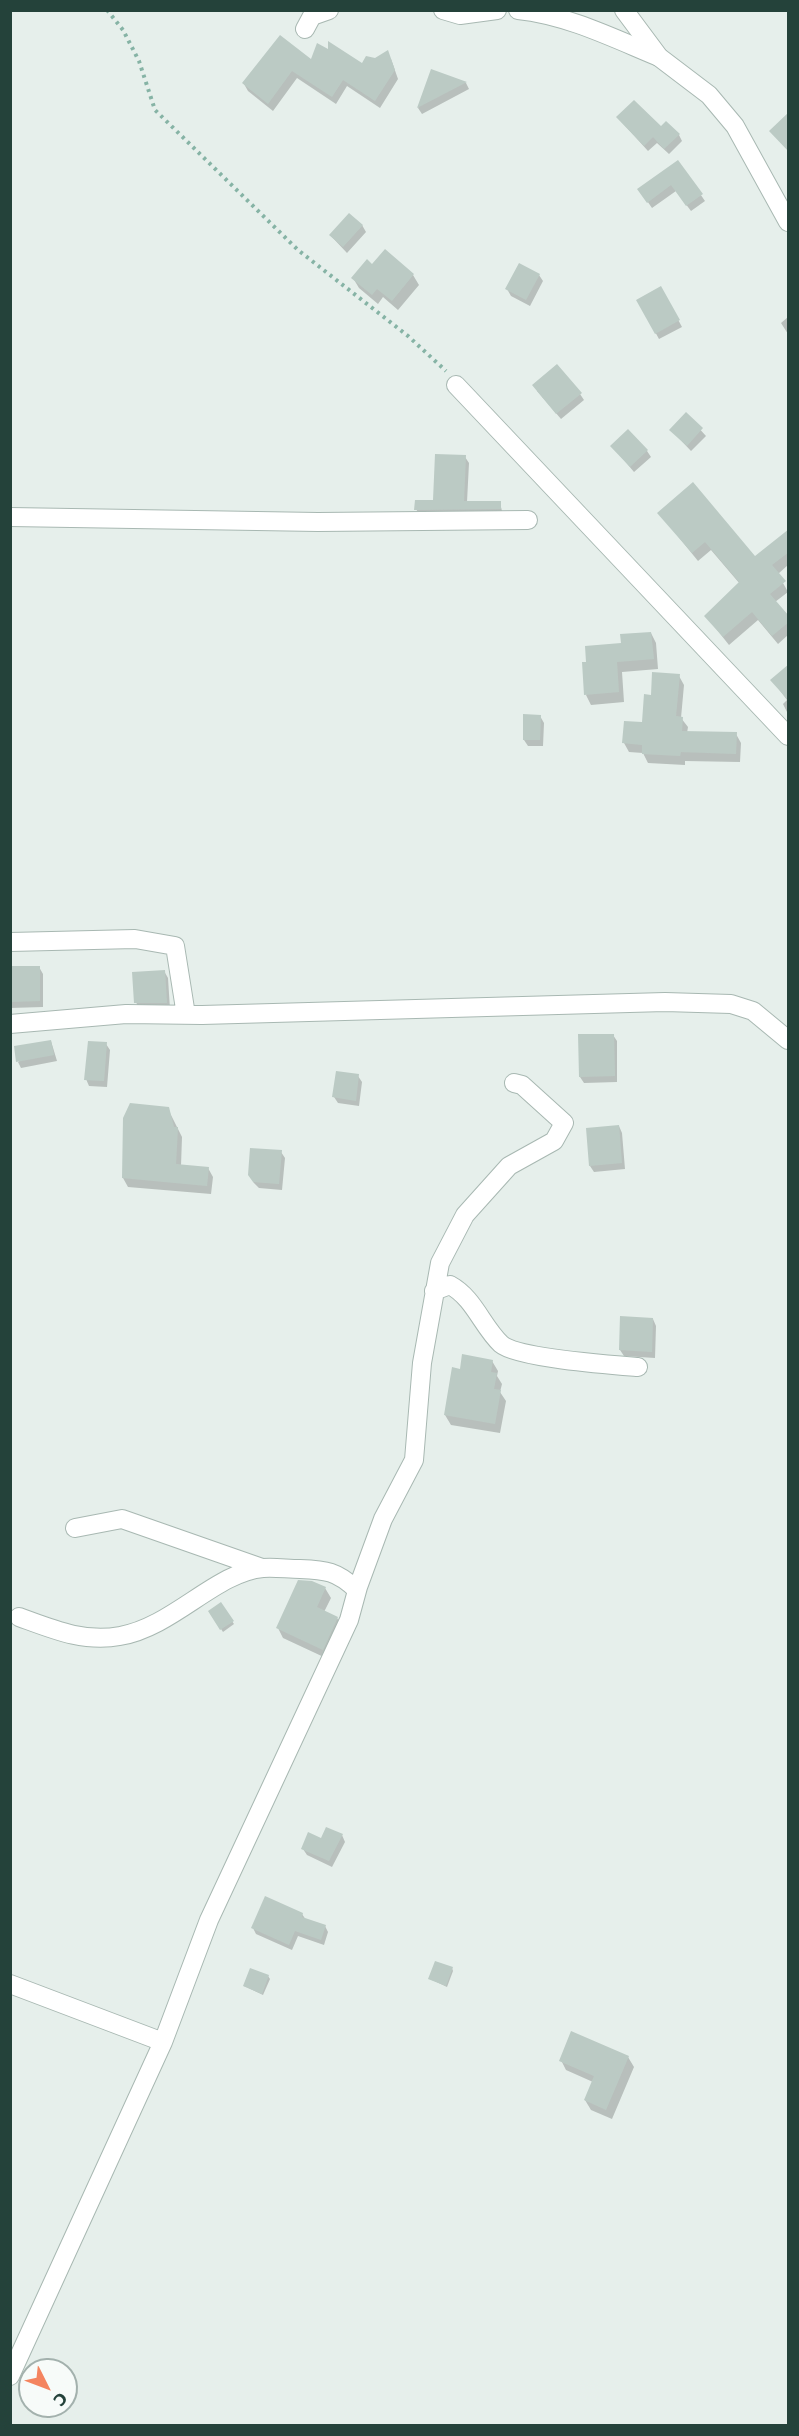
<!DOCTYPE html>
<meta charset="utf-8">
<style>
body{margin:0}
#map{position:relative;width:799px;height:2436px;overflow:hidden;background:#e6efeb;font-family:"DejaVu Sans",sans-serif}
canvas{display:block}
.frame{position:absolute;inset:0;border:12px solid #24423a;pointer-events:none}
.north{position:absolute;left:18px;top:2358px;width:60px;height:60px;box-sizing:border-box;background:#f7fbf9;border:2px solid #a3b1ad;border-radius:50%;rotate:132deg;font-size:16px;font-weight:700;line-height:24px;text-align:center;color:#24423a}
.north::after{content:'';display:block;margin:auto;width:21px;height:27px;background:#f4845f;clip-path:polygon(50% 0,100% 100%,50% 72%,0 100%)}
</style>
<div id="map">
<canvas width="799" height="2436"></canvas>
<div class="frame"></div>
<div class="north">С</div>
</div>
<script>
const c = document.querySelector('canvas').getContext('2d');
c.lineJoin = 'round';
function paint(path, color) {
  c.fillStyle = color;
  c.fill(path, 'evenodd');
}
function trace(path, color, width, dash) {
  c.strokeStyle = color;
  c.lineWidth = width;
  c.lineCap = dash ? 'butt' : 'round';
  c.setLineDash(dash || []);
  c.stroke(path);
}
paint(new Path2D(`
 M391 59 398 79 380 108 347 86 336 104 297 78 273 111 248 91 244 84 311 61 362 65Z
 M432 71 466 83 469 89 422 114 418 108Z
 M618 118 679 135 682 141 669 154 657 143 648 151Z
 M678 162 705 201 691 211 676 191 652 208 643 195Z
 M362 225 366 232 347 253 331 236Z
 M385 251 413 275 419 285 398 310 383 297 378 304 359 288 353 278 373 266Z
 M539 275 543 281 530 306 511 296 507 289Z
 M661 288 682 327 659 339 638 301Z
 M788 317V334L781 323Z
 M537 391 580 394 584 400 561 419Z
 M686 414 706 436 691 451 671 430Z
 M612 446 647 451 651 457 634 472Z
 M465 457 469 463 467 502 500 503 503 515 420 516 416 509 434 502Z
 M659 513 755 558 788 541V565L778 574 788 592 775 602 788 618V635L778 644 758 620 729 645 706 616 740 584 711 550 698 561Z
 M651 633 656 643 658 669 622 672 624 702 591 705 586 695 623 644Z
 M788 666V714L783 704 787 700 772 680Z
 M679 676 684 685 681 718 688 727 687 733 736 734 741 743 740 762 685 761V765L648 763 643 753 629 752 624 743 644 724 652 696Z
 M540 716 544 723 543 746H528L524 740Z
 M39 967 43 974V1007L10 1008V968Z
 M164 971 168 978 170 1009H139L136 1002Z
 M613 1035 617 1041V1082L584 1083 580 1077Z
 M51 1041 57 1061 21 1068 18 1062Z
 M106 1044 110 1050 107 1087 89 1086 86 1079Z
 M358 1076 362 1082 359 1106 338 1103 334 1097Z
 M168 1109 182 1137 181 1166 208 1168 213 1177 211 1194 128 1187 123 1178Z
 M619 1126 622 1133 625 1169 594 1172 590 1166Z
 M281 1152 285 1158 282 1190 259 1188 253 1182Z
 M653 1319 656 1326 655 1358 624 1356 620 1350Z
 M492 1361 498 1371 497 1376 502 1384 500 1392 506 1401 500 1433 451 1425 445 1415 461 1371Z
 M325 1588 331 1598 324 1612 337 1618 343 1628 328 1659 283 1638 278 1628Z
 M220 1604 234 1624 223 1632 210 1612Z
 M342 1835 345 1842 332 1867 307 1855 303 1849Z
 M302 1914 306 1920 325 1926 328 1932 324 1945 298 1936 292 1950 256 1934 253 1928Z
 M452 1968 453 1971 447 1987 430 1979Z
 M268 1976 270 1979 263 1995 244 1986Z
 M628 2057 634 2067 612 2119 591 2110 585 2100 593 2082 566 2070 561 2060Z`), '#0003');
paint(new Path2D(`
 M280 35 311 59 317 43 328 49V41L362 63 366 56 375 58 388 50 395 70 375 101 343 80 332 97 292 71 268 104 242 83Z
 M431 69 467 82 417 108Z
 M634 100 661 126 666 121 680 134 664 149 653 137 644 146 616 117Z
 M789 112V152L769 131Z
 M678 160 703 194 686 206 671 185 647 203 637 189Z
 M349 213 363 225 343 247 329 235Z
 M385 249 414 274 392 301 377 289 372 295 351 278 367 259 372 264Z
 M519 263 540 274 526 300 505 289Z
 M661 286 680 320 655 334 636 300Z
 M557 364 582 393 556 414 532 385Z
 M686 412 703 428 687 446 669 430Z
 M628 429 648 450 630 467 610 446Z
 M435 454 466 455 464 501H501V509L414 510 415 500H433Z
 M693 482 755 556 789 529V552L772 565 786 581 770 594 789 616V622L772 636 752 612 723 637 704 616 739 582 705 542 692 553 657 513Z
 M651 632 654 659 617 662 619 692 584 695 582 662H586L585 646 621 643 620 634Z
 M789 664V701L770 680Z
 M652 672 680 674 676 716 683 717 682 731 737 732 736 754 681 752 680 756 642 754V745L622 743 624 721 642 722 644 694 651 695Z
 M523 714 541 715 540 740H523Z
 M10 966H40V1001L10 1002Z
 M165 970 167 1003H134L132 972Z
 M578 1034H614L615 1076 579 1077Z
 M51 1040 54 1055 16 1062 14 1046Z
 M88 1041 107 1042 104 1081 84 1080Z
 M336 1071 359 1074 356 1101 332 1097Z
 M130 1103 169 1107 174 1127H178L176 1164 209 1167 207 1186 122 1178 123 1118Z
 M619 1125 622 1163 589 1166 586 1128Z
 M250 1148 282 1150 279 1184 253 1182 248 1175Z
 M620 1316 653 1318 652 1352 619 1350Z
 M462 1354 493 1360 491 1372 497 1373 494 1389 501 1390 495 1424 444 1415 452 1367 460 1369Z
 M298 1580 312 1581 326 1587 317 1607 338 1617 323 1650 276 1628Z
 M221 1602 234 1621 220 1630 208 1611Z
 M326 1827 343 1834 329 1861 301 1849 308 1832 321 1838Z
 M265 1896 303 1913 302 1917 326 1925 321 1940 295 1931 289 1945 251 1928Z
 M435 1961 453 1967 446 1986 428 1979Z
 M250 1968 269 1975 262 1994 243 1986Z
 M571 2031 629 2056 606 2110 584 2100 594 2076 559 2061Z`), '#bbcac4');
const minor = new Path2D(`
 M443 10 460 15 497 10
 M518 10C567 15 613 38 659 57
 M305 29 312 16 329 10
 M456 385 788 736
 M10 517 318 522 528 520
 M10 942 135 939 175 946 186 1015
 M10 1024 126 1014 202 1015 665 1002 731 1004 753 1011 788 1040
 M434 1291 450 1285C474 1298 482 1326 501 1344 517 1358 613 1365 638 1367
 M75 1528 122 1519 262 1568
 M19 1617C52 1629 84 1643 120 1636 173 1627 216 1572 263 1568 275 1567 288 1569 300 1569 326 1570 337 1571 357 1590
 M10 1984 163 2042 10 2376
 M163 2042 209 1920 349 1620 358 1587 383 1519 414 1460 422 1363 440 1263 465 1215 509 1166 554 1141 564 1123 522 1085 514 1083`);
const tertiary = new Path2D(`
 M624 10 659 57 709 95 735 126 788 222`);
trace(minor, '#a8b8b2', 20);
trace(tertiary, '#a8b8b2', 20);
trace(new Path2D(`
 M107 10 123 30 139 61 155 110 298 250 408 336 446 371`), '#86b3a5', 4, [3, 4.5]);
trace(minor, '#fff', 18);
trace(tertiary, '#fff', 18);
</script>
